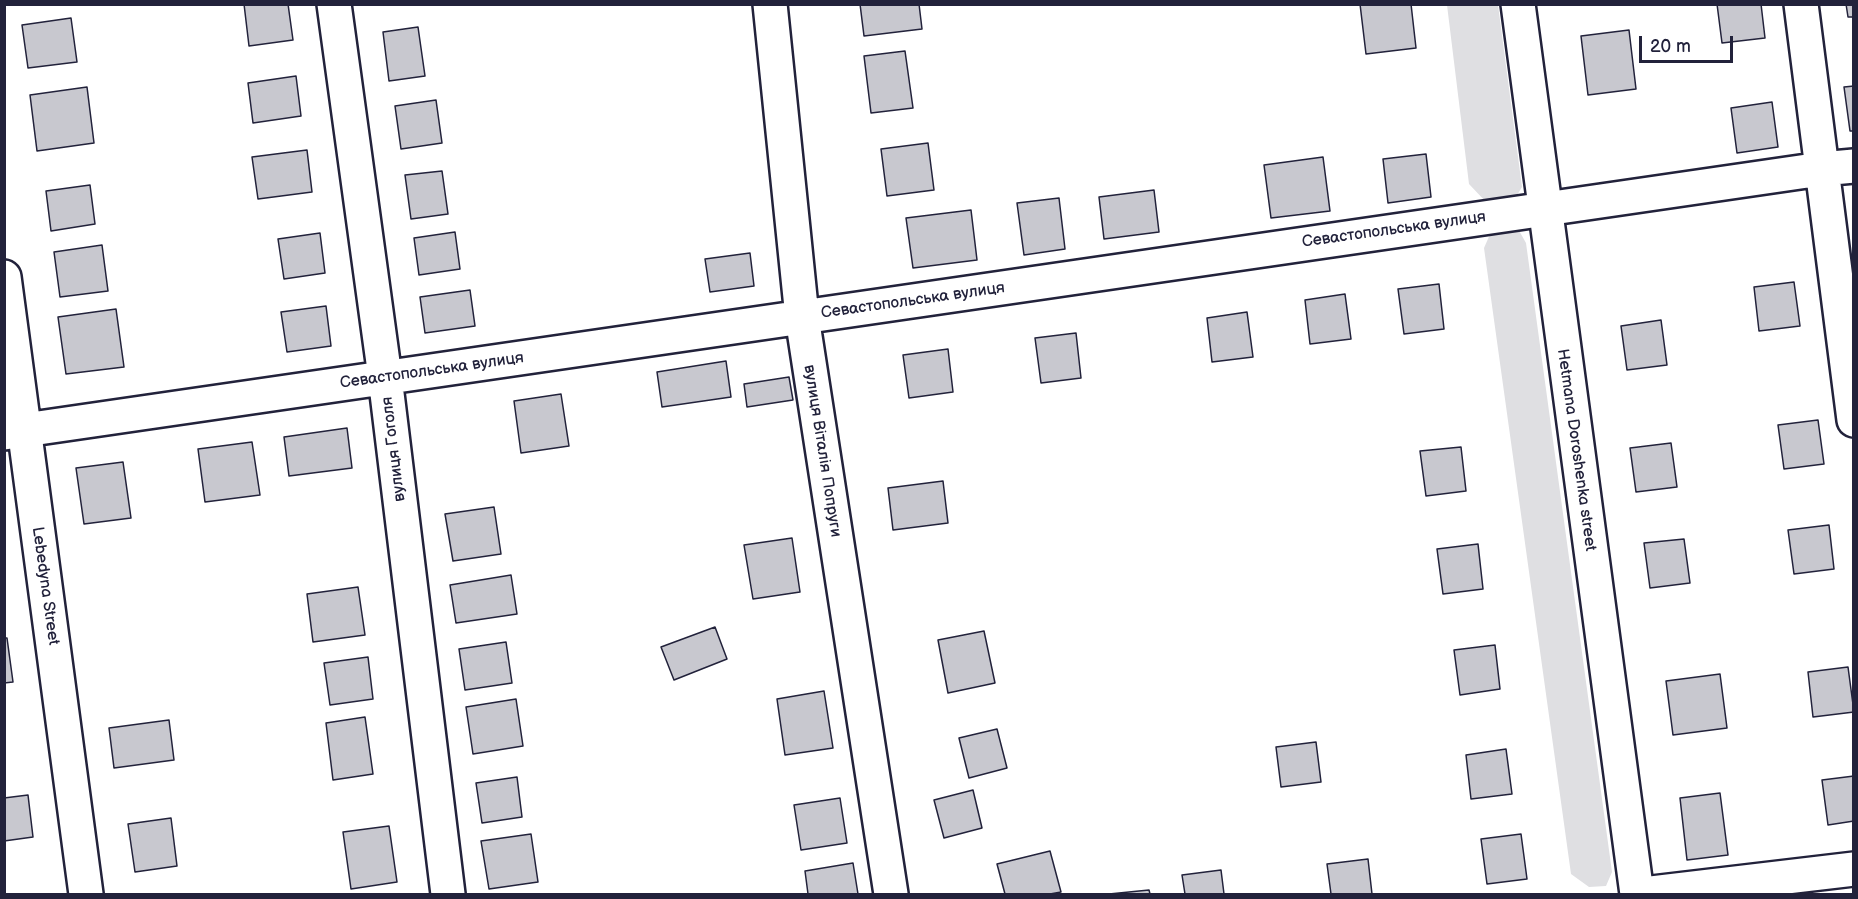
<!DOCTYPE html>
<meta charset="utf-8">
<style>
body{margin:0}
#map{position:relative;width:1858px;height:899px;overflow:hidden;background:#fff;font-family:"Balsamiq Sans",sans-serif}
canvas{display:block}
.frame{position:absolute;inset:0;border:6px solid #22223b;pointer-events:none}
.scale{position:absolute;left:1639px;top:36px;width:94px;height:27px;box-sizing:border-box;border:3px solid #22223b;border-top:0;padding-left:8px;font-size:18px;line-height:21px;white-space:nowrap;color:#22223b;-webkit-text-stroke:4px #fff;paint-order:stroke}
</style>
<div id="map">
<canvas width="1858" height="899"></canvas>
<div class="frame"></div>
<div class="scale">20 m</div>
</div>
<script>
const c = document.querySelector('canvas').getContext('2d');
c.lineJoin = 'round';
function paint(path, color) {
  c.fillStyle = color;
  c.fill(path, 'evenodd');
}
function trace(path, color, width, dash) {
  c.strokeStyle = color;
  c.lineWidth = width;
  c.lineCap = dash ? 'butt' : 'round';
  c.setLineDash(dash || []);
  c.stroke(path);
}
function drawText(font, color, halo, rows, align = 'center') {
  c.font = font + ' "Balsamiq Sans",sans-serif';
  c.lineWidth = 6;
  c.setLineDash([]);
  c.textBaseline = 'middle';
  c.strokeStyle = halo;
  c.fillStyle = color;
  for (const [text, x, y, turn = 0] of rows) {
    c.save();
    c.translate(x, y);
    c.rotate((+turn || 0) * Math.PI / 180);
    c.textAlign = isNaN(turn) ? turn : align;
    if (halo) c.strokeText(text, 0, 0);
    c.fillText(text, 0, 0);
    c.restore();
  }
}
paint(new Path2D(`
 M1447 5H1498L1522 187 1514 200 1486 202 1469 184Z
 M1517 227 1526 243 1612 872 1606 886 1589 887 1571 874 1484 248 1491 232Z`), '#dfdfe2');
const building = new Path2D(`
 M244 4H288L293 40 249 46Z
 M860 4H919L922 29 864 36Z
 M1360 4H1411L1416 48 1366 54Z
 M1717 4H1761L1765 38 1722 43Z
 M1846 4H1854V17H1848Z
 M71 18 77 62 28 68 22 25Z
 M418 27 425 76 389 81 383 32Z
 M1629 30 1636 89 1588 95 1581 36Z
 M905 51 913 108 871 113 864 56Z
 M296 76 301 116 253 123 248 83Z
 M1854 86V131H1850L1844 87Z
 M87 87 94 143 37 151 30 95Z
 M436 100 442 143 401 149 395 106Z
 M1772 102 1778 147 1737 153 1731 108Z
 M928 143 934 190 887 196 881 149Z
 M307 150 312 192 258 199 252 157Z
 M1426 154 1431 197 1388 203 1383 159Z
 M1323 157 1330 211 1271 218 1264 165Z
 M442 171 448 214 411 219 405 175Z
 M90 185 95 224 51 231 46 191Z
 M1154 190 1159 232 1104 239 1099 197Z
 M1059 198 1065 249 1024 255 1017 203Z
 M971 210 977 260 913 268 906 218Z
 M455 232 460 269 419 275 414 238Z
 M320 233 325 273 284 279 278 239Z
 M102 245 108 291 60 297 54 252Z
 M750 253 754 286 710 292 705 259Z
 M1794 282 1800 326 1759 331 1754 287Z
 M1439 284 1444 329 1404 334 1398 289Z
 M470 290 475 326 425 333 420 297Z
 M1345 294 1351 339 1310 344 1305 300Z
 M326 306 331 346 287 352 281 312Z
 M116 309 124 367 66 374 58 317Z
 M1247 312 1253 357 1212 362 1207 318Z
 M1661 320 1667 365 1627 370 1621 326Z
 M1076 333 1081 378 1041 383 1035 338Z
 M948 349 953 392 909 398 903 355Z
 M726 361 731 397 662 407 657 372Z
 M789 377 793 400 747 407 744 384Z
 M561 394 569 446 521 453 514 401Z
 M1818 420 1824 464 1784 469 1778 425Z
 M347 428 352 468 289 476 284 437Z
 M252 442 260 495 205 502 198 449Z
 M1671 443 1677 487 1636 492 1630 448Z
 M1461 447 1466 491 1426 496 1420 451Z
 M123 462 131 518 84 524 76 468Z
 M943 481 948 523 893 530 888 488Z
 M494 507 501 554 453 561 445 514Z
 M1829 525 1834 569 1794 574 1788 530Z
 M792 538 800 592 753 599 744 545Z
 M1684 539 1690 583 1650 588 1644 543Z
 M1478 544 1483 589 1443 594 1437 549Z
 M511 575 517 614 456 623 450 585Z
 M358 587 365 635 313 642 307 594Z
 M715 627 727 659 674 680 661 647Z
 M984 631 995 683 948 693 938 640Z
 M4 638H7L13 682 4 683Z
 M506 642 512 683 465 690 459 649Z
 M1495 645 1500 689 1460 695 1454 650Z
 M368 657 373 699 330 705 324 663Z
 M1848 667 1854 712 1813 717 1808 672Z
 M1720 674 1727 728 1673 735 1666 681Z
 M824 691 833 748 785 755 777 699Z
 M516 699 523 746 473 754 466 707Z
 M365 717 373 774 333 780 326 723Z
 M169 720 174 760 114 768 109 728Z
 M997 729 1007 768 969 778 959 738Z
 M1316 742 1321 782 1281 787 1276 747Z
 M1506 749 1512 794 1471 799 1466 755Z
 M1854 776V821L1828 825 1822 780Z
 M517 777 522 817 482 823 476 783Z
 M973 790 982 828 944 838 934 800Z
 M1720 793 1728 855 1687 860 1680 798Z
 M28 795 33 837 4 841V798Z
 M840 798 847 843 801 850 794 805Z
 M171 818 177 866 135 872 128 824Z
 M389 826 397 882 351 889 343 832Z
 M531 834 538 882 489 889 481 841Z
 M1521 834 1527 879 1487 884 1481 839Z
 M1050 851 1061 892 1050 894H1005L997 864Z
 M1368 859 1372 894H1331L1327 864Z
 M853 863 858 894H808L805 871Z
 M1221 870 1224 894H1185L1182 875Z
 M1149 890 1150 894H1109Z`);
paint(building, '#c8c8cf');
trace(building, '#22223b', 1.5);
const minor = new Path2D(`
 M334 4 385 377 448 894
 M770 4 802 317 891 894
 M1801 4 1854 420
 M4 277 86 894
 M4 433 1821 169 1854 166
 M1643 894 1854 869`);
const tertiary = new Path2D(`
 M1518 4 1637 894`);
trace(minor, '#22223b', 38);
trace(tertiary, '#22223b', 38);
trace(minor, '#fff', 33);
trace(tertiary, '#fff', 33);
drawText('16px', '#22223b', '#fff', [
 ["Севастопольська вулиця",1394,230,-8],
 ["Севастопольська вулиця",913,301,-8],
 ["Севастопольська вулиця",432,371,-8],
 ["вулиця Гоголя",394,449,-97],
 ["Hetmana Doroshenka street",1576,450,82],
 ["вулиця Віталія Попруги",822,451,81],
 ["Lebedyna Street",45,586,82]
]);
</script>
